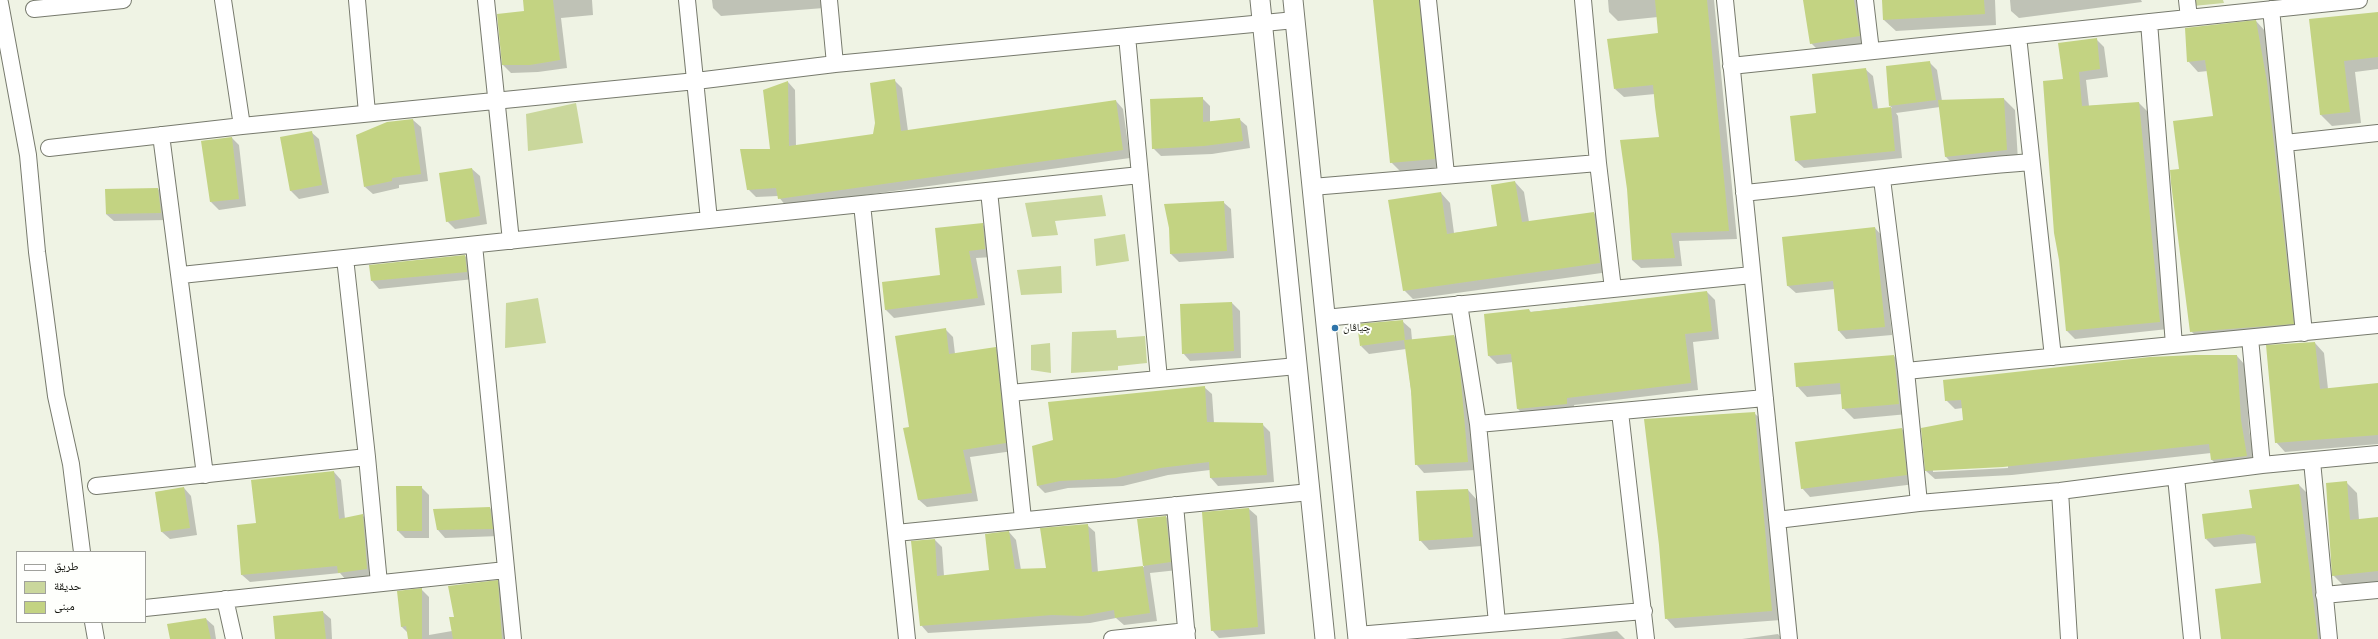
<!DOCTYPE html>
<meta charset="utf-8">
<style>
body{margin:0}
#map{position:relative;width:2378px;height:639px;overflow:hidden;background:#eff3e4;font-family:Mulish,"Noto Naskh Arabic",sans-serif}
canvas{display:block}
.legend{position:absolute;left:16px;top:551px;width:130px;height:72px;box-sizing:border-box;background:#fefffc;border:1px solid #a0a19c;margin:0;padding:5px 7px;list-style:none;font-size:12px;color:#12130d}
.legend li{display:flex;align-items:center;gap:8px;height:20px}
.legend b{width:20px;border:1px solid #a0a19c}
</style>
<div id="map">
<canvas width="2378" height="639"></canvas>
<ul class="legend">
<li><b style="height:5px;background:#fff"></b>طريق</li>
<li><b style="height:11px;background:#cad79c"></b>حديقة</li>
<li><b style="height:11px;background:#c3d382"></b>مبنى</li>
</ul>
</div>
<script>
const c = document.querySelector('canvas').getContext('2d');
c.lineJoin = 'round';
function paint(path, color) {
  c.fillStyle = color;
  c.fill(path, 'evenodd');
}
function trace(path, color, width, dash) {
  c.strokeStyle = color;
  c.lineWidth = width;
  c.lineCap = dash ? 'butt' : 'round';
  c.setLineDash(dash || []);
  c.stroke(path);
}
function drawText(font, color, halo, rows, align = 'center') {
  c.font = font + ' Mulish,"Noto Naskh Arabic",sans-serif';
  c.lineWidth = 4;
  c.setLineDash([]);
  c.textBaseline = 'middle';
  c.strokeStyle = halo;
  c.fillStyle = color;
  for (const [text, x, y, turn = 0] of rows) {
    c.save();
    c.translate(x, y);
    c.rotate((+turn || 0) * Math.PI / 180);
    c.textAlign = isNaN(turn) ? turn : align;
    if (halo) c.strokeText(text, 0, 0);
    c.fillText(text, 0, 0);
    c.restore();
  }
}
paint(new Path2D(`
 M2193 0H2223L2224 3 2193 6Z
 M576 103 583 143 528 151 526 114Z
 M1102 195 1106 216 1055 221 1058 235 1032 237 1025 203Z
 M1125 234 1129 261 1096 266 1094 239Z
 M1061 266 1062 293 1021 295 1017 270Z
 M538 298 546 343 505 348 506 303Z
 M1116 330 1117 338 1145 336 1147 363 1118 366V370L1071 373 1072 332Z
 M1050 343 1051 373 1031 370V345Z`), '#cad79c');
paint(new Path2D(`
 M524 0H592L593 15 561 18 567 68 538 72 511 73 503 65 525 12Z
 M712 0H823L824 8 721 16 713 8Z
 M1374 0H1432L1443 167 1400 171 1391 162Z
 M1608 0H1714L1737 239 1679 241 1682 266 1641 268 1632 260 1660 138 1655 94 1624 97 1615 89 1659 34 1658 17 1618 21 1609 12Z
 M1804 0H1862L1870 46 1822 54 1811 43Z
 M1883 0H1995L1996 25 1896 31 1884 20Z
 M2010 0H2141L2142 2 2019 18 2011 11Z
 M2378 13V69L2355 72 2361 123 2332 126 2321 115 2311 20Z
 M2256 21 2266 32 2303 334 2202 342 2191 331 2180 170 2215 117 2208 71 2198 72 2188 61Z
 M2096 39 2104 47 2108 77 2086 80 2089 106 2139 103 2147 111 2168 329 2075 339 2067 331 2060 260 2064 80Z
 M1929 62 1937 70 1942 101 2004 99 2015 110 2018 161 1957 168 1946 157 1940 107 1896 113 1898 116 1902 158 1804 168 1796 161 1791 117 1818 114 1865 69 1873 76 1878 109 1892 108 1890 106Z
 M894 80 902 88 908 131 1116 101 1123 109 1130 158 786 206 778 196 756 197 748 189 771 150 765 91 788 82 795 90 796 146 874 135Z
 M1202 98 1210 106V122L1239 119 1247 126 1250 148 1212 154 1161 156 1153 148Z
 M413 120 421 127 428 181 399 185V188L373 194 365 187Z
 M311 132 319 139 329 193 299 199 291 191 281 138Z
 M232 138 239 145 246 206 219 210 211 202 202 141Z
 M472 169 480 176 487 224 455 229 447 221Z
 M1515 182 1524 192 1529 222 1594 213 1603 222 1609 272 1413 299 1404 290 1441 193 1450 203 1454 233 1498 227Z
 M158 189 165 196 168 220 114 221 106 214Z
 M1223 202 1231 209 1234 258 1179 262 1171 254 1170 228Z
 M982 224 990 232 993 257 976 258 985 305 894 318 886 310 883 283 941 276Z
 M1875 228 1882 236 1892 335 1846 339 1839 331 1835 289 1796 293 1788 286 1783 238Z
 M465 256 473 263 474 279 379 289 372 281 370 266Z
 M1707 292 1715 300 1719 339 1693 342 1698 390 1574 405 1575 412 1526 417 1518 409 1513 362 1497 364 1489 356 1485 315 1529 310 1531 312Z
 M1232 303 1240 311 1241 358 1190 361 1183 353Z
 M1402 321 1411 329 1412 340 1454 336 1462 344 1475 470 1424 473 1416 464 1414 413 1406 349 1369 354 1361 346Z
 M945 329 953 337 955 354 995 348 1003 356 1013 451 970 457 978 501 927 507 919 500 910 428Z
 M2315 343 2324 353 2328 389 2378 384V444L2285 452 2276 442Z
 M1894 356 1904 366 1908 414 1854 419 1843 408 1842 394 1807 397 1797 386Z
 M2237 356 2245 365 2249 429 2255 464 2220 468 2212 460 2211 453 2012 475 1935 479 1926 471 1964 421 1963 408 1955 409 1946 400ZM2008 466V468L1933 472V470Z
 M1204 387 1212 394 1214 423 1262 424 1270 432 1274 482 1218 486 1211 478 1210 470 1168 475 1123 486 1068 488 1045 493 1038 486 1054 441Z
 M1754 413 1764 422 1781 620 1675 628 1666 618 1660 545Z
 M1902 429 1910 438 1915 484 1810 497 1802 488Z
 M334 472 341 480 345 519 363 516 370 523 374 576 346 580 340 573 250 582 242 575 257 524Z
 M2346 482 2357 493 2359 520 2378 518V583L2344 586 2333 575Z
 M2299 485 2307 493 2325 639H2222L2262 584 2257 543 2214 547 2206 539 2253 509Z
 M421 487 429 495V538H405L398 531Z
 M184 488 191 496 197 535 170 539 162 532 156 492Z
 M1468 490 1477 500 1482 546 1429 550 1420 540Z
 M490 508 498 516 500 536 445 538 438 530Z
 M1249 509 1257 516 1265 634 1219 638 1212 630 1203 513Z
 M1166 517 1174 524 1178 570 1150 573 1157 621 1124 625 1116 618 1090 623 928 633 921 625 935 540 942 547 944 576 990 571 1009 532 1016 540 1021 570 1047 569 1087 525 1095 532 1098 573 1144 567 1138 520Z
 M497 581 505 589 509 639H409L408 633 401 626 421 589 429 597V635L452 631 455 617Z
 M323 612 331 619 332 639H276Z
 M206 619 214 626 216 639H171Z
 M1617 631 1625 639H1560Z
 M1778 634 1782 639H1742Z`), '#0003');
paint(new Path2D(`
 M523 0H553L560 60 530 65H502L497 14 524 11Z
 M1373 0H1419L1435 159 1390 163Z
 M1655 0H1707L1729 231 1671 233 1675 258 1632 260 1627 189 1620 140 1659 137 1655 107 1653 85 1614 89 1607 39 1658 33Z
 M1803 0H1854L1860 36 1810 44Z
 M1882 0H1984L1985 14 1883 20Z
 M2378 12V57L2344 61 2350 112 2320 115 2309 19Z
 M2256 20 2267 82 2294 324 2190 332 2171 183 2170 170 2179 169 2173 121 2213 116 2205 60 2187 62 2185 28Z
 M2097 38 2100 69 2079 72 2082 106 2139 102 2160 322 2066 331 2059 260 2054 233 2043 81 2063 79 2058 43Z
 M1930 61 1936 100 1889 106 1886 66Z
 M1866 68 1873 109 1891 107 1895 151 1795 161 1790 116 1816 113 1812 74Z
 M895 79 901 131 1116 100 1123 150 778 199 776 188 747 190 740 149H770L763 90 788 81 789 146 873 134 875 123 870 83Z
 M1203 97V122L1240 118 1243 141 1204 146 1152 149 1150 99Z
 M2004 98 2007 150 1945 157 1938 100Z
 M413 119 421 174 392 178V181L364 187 356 135 387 122Z
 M312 131 322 185 290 191 280 137Z
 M232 137 239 199 210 202 201 141Z
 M472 168 480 216 446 222 439 173Z
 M1515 181 1522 222 1594 212 1600 263 1403 291 1388 200 1441 192 1447 234 1497 226 1491 185Z
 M158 188 161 213 106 214 105 189Z
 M1224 201 1227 251 1170 254 1169 228 1164 204Z
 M983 223 985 249 969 251 978 298 885 310 882 282 940 275 935 228Z
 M1875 227 1885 327 1838 331 1833 281 1787 286 1782 237Z
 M465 255 467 272 371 281 369 265Z
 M1707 291 1712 331 1685 334 1691 383 1567 398V404L1517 409 1511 354 1488 356 1484 314 1529 309 1530 312 1558 309Z
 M1232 302 1234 351 1182 354 1180 304Z
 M1403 320 1405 340 1454 335 1460 369 1468 462 1415 465 1411 391 1404 340 1360 346 1357 324Z
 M946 328 949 354 996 347 1006 443 963 450 972 493 918 500 903 428 909 427 895 336Z
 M2315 342 2320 389 2378 383V435L2275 443 2266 345Z
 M1894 355 1899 404 1842 409 1840 383 1796 387 1794 363Z
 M2195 355H2237L2241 420 2247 456 2211 460 2209 444 2003 467 1925 471 1921 428 1963 420 1961 400 1945 401 1943 380 2150 357Z
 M1205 386 1207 422 1263 423 1267 475 1210 478 1209 462 1160 468 1115 478 1060 481 1037 486 1032 446 1053 440 1048 402Z
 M1755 412 1772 611 1665 619 1659 545 1644 419Z
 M1902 428 1907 475 1801 489 1795 442Z
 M334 471 339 519 363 514 367 569 338 573 337 566 241 575 237 525 256 523 251 480Z
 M2347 481 2350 520 2378 517V571L2332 576 2326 483Z
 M2299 484 2318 639H2221L2215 589 2261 583 2255 536 2243 534 2205 539 2202 514 2252 508 2249 490Z
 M396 486H422V531H397Z
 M184 487 190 528 161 532 155 492Z
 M1468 489 1473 537 1419 541 1416 491Z
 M490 507 493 529 437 530 433 509Z
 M1249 508 1258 627 1211 631 1202 512Z
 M1166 516 1171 562 1143 566 1137 519Z
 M1088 524 1092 572 1143 566 1150 613 1115 618 1114 610 1082 616 1052 615 920 626 911 541 935 539 937 576 989 570 985 534 1009 531 1015 569 1046 568 1040 528Z
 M498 580 502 639H453L449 617H454L448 586Z
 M422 588V639H408L406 626 401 627 397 591Z
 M323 611 326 639H275L273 616Z
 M206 618 211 639H170L167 624Z`), '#c3d382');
const minor = new Path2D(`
 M223 0 242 126
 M357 0 367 113
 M486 0 511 241
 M687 0 709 220
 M829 0 835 64
 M1428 0 1446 174
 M1583 0 1598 163 1613 289
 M1725 0 1789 639
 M1865 0 1871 51
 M2187 0 2189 18
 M0 3 28 155 37 252 56 396 71 464 82 552
 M34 9 123 0
 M2271 9 2304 333
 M2149 22 2174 345
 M1127 36 1159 379
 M2018 36 2053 357
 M1731 66 2359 0
 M161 135 205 475
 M2285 143 2378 133
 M49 148 242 126 696 81 835 64 1295 20
 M1882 179 1906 371 1919 503
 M1312 187 1598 163
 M989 191 1023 519
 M1744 193C1840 184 1935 169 2031 162
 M862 204 907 639
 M474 245 513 639
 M345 258 367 457 379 583
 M181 275 1140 175
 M1459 304 1478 424 1497 623
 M1325 318 1752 275
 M2250 338 2262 465
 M1906 371 2378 325
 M1010 393 1297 366
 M1620 412 1646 639
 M1478 424 1765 398
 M2312 461 2329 639
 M2176 477 2192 639
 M96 486 367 457
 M2060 491 2069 639
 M1175 505 1187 639
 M1777 520 1919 503 2060 491 2262 465 2378 454
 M896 533 1310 492
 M2324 595 2378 590
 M225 599 234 639
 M145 608 506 570
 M93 622 96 639
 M1357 635 1644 611
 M1112 639 1187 631`);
const tertiary = new Path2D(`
 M1260 0 1325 639
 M1293 0 1358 639`);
trace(minor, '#777a6d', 18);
trace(tertiary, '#777a6d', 21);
trace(minor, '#fff', 16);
trace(tertiary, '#fff', 19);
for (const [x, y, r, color] of [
 [1335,328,4,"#2f74a9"]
]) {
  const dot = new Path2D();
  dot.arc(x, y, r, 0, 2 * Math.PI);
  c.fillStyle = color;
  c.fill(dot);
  trace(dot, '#fefffc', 1.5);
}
drawText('11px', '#12130d', '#fefffc', [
 ["چياڤان",1343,328]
], 'left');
</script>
